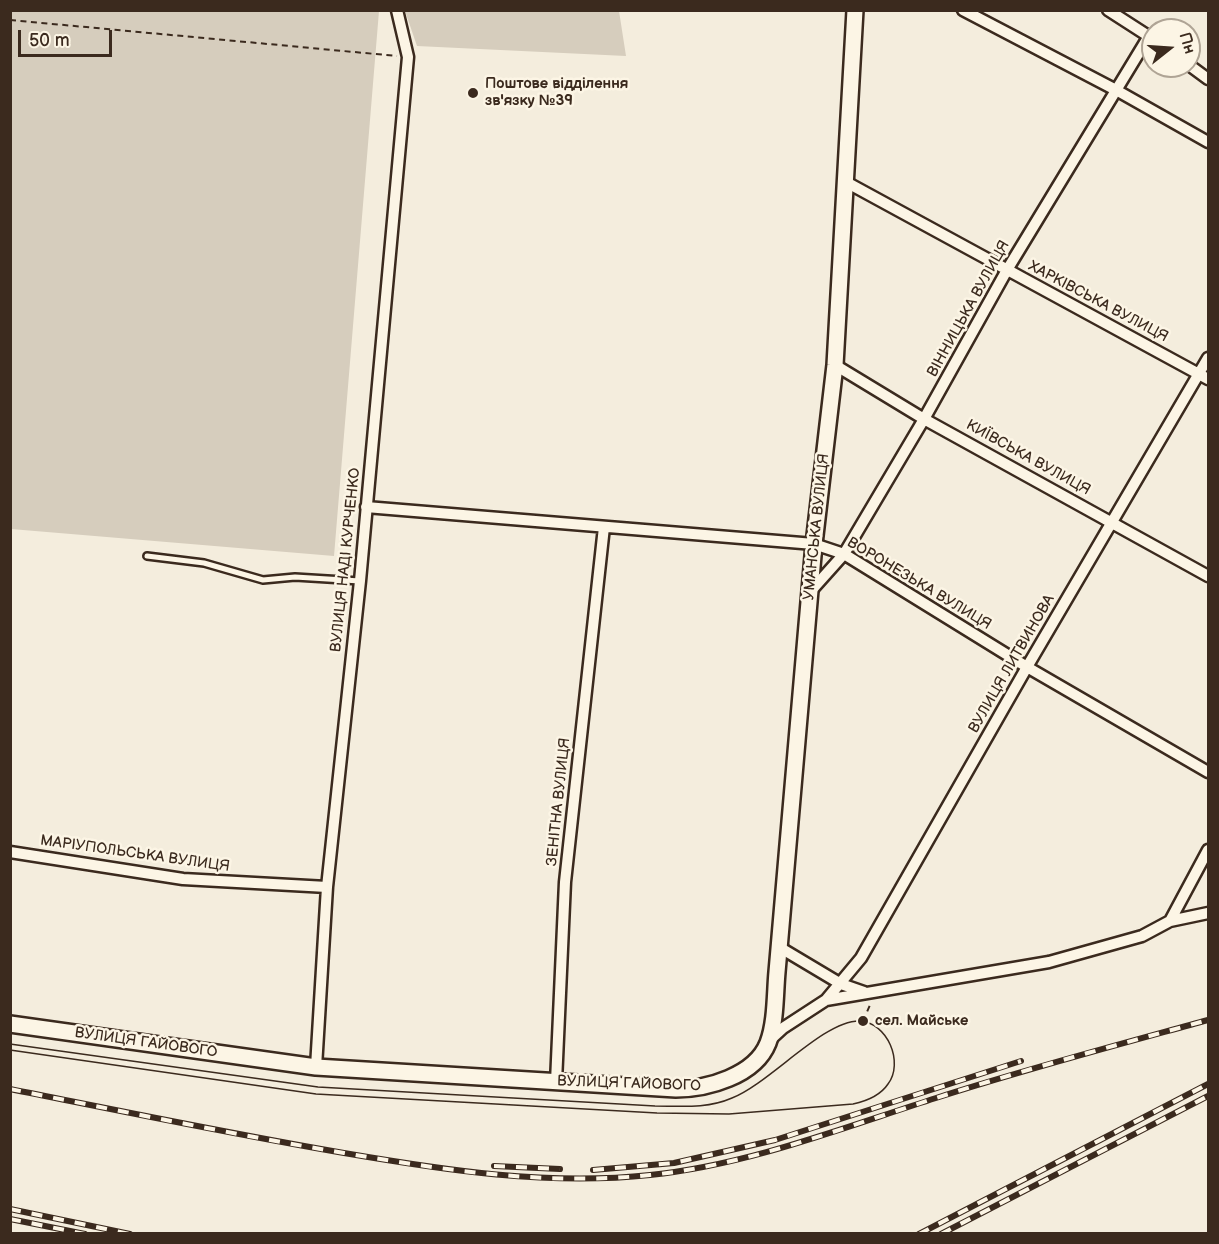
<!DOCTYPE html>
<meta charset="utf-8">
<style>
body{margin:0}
#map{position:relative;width:1219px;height:1244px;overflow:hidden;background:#f4eddd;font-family:"Balsamiq Sans",sans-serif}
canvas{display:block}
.frame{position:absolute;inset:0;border:12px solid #3b2a1e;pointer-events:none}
.north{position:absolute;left:1141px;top:18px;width:60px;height:60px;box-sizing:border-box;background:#fcf5e5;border:2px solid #afa495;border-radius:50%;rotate:73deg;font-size:16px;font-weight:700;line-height:24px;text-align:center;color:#3b2a1e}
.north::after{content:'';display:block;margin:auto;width:21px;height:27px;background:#3b2a1e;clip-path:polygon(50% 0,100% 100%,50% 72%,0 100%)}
.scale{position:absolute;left:18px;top:30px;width:94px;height:27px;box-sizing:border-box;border:3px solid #3b2a1e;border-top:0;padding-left:8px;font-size:18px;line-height:21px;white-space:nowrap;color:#3b2a1e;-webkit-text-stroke:4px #fcf5e5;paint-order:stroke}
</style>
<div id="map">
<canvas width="1219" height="1244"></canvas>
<div class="frame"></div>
<div class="north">Пн</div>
<div class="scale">50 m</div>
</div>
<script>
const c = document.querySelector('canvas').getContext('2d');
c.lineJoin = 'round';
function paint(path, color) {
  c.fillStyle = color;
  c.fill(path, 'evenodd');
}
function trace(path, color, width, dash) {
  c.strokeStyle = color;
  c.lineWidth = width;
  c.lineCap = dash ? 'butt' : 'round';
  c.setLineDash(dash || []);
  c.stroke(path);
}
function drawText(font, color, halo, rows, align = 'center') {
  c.font = font + ' "Balsamiq Sans",sans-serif';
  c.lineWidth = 5;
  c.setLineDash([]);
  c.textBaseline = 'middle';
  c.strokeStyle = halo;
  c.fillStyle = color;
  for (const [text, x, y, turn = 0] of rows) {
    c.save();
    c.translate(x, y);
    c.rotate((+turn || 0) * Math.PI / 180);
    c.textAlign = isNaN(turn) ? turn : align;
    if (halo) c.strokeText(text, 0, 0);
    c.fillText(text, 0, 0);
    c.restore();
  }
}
paint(new Path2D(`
 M10 11H379L334 556 11 529Z
 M405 11H619L626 56 417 46Z`), '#d6cdbd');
const lane = new Path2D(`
 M147 556 204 563 263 580 295 577 360 581`);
const street = new Path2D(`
 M963 10 1116 90 1208 142
 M1108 10 1153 39
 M1189 65 1208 79
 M846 182 1208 379
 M835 365 924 419 1208 576
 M366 507 814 544 844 554 1027 667 1208 772
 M810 592 844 554 924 419 1007 270 1149 36
 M10 852 183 879 327 887
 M1170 921 1208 850
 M779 947 841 984 864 992
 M826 1000 861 958 1027 667 1208 358
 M771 1039 783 1028 826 1000 1049 962 1142 936 1170 921 1208 913
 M316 1067 327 887 360 581 408 57 397 10
 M556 1082 565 882 604 527`);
const secondary = new Path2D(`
 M10 1024 316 1067 676 1089C707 1089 755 1076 768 1043 776 1022 775 994 777 972L814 544 835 365 855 10`);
trace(lane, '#3b2a1e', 10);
trace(street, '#3b2a1e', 15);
trace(secondary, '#3b2a1e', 20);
trace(new Path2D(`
 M10 20 397 56
 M863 1021 870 1005`), '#3b2a1e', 2, [6, 4.5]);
trace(lane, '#fcf5e5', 5);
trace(street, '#fcf5e5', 10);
trace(secondary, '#fcf5e5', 15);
trace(new Path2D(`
 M10 1044 318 1087 655 1106C680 1106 707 1109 732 1098 770 1083 823 1021 859 1021 888 1022 904 1063 888 1084 880 1096 867 1101 853 1104L729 1114 657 1113 316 1094 10 1050`), '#3b2a1e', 1.5);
const rail = new Path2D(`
 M10 1089C121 1111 232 1134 344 1153 444 1170 548 1186 650 1175 748 1165 842 1128 936 1098 1026 1069 1117 1045 1208 1020
 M494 1166 560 1169
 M593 1170 674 1163 775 1140 1021 1061
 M10 1209 130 1234
 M10 1219 85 1234
 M919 1234 1208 1084
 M941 1234 1208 1096`);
trace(rail, '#3b2a1e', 6);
trace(rail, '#fcf5e5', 4, [11]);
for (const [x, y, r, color] of [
 [473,93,6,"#3b2a1e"],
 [863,1021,6,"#3b2a1e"]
]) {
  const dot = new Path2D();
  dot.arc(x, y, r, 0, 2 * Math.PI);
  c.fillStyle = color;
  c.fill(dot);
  trace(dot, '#fcf5e5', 2);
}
drawText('bold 15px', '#3b2a1e', '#fcf5e5', [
 ["Поштове відділення",485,84],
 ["зв'язку №39",485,101],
 ["сел. Майське",875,1021]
], 'left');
drawText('15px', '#3b2a1e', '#fcf5e5', [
 ["ХАРКІВСЬКА ВУЛИЦЯ",1098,302,28],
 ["ВІННИЦЬКА ВУЛИЦЯ",969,309,-61],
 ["КИЇВСЬКА ВУЛИЦЯ",1028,458,29],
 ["УМАНСЬКА ВУЛИЦЯ",817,527,-84],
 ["ВУЛИЦЯ НАДІ КУРЧЕНКО",346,560,-84],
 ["ВОРОНЕЗЬКА ВУЛИЦЯ",919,584,31],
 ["ВУЛИЦЯ ЛИТВИНОВА",1012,664,-60],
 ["ЗЕНІТНА ВУЛИЦЯ",559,802,-84],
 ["МАРІУПОЛЬСЬКА ВУЛИЦЯ",135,854,8],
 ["ВУЛИЦЯ ГАЙОВОГО",146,1043,8],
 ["ВУЛИЦЯ ГАЙОВОГО",629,1084,2]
]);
</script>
